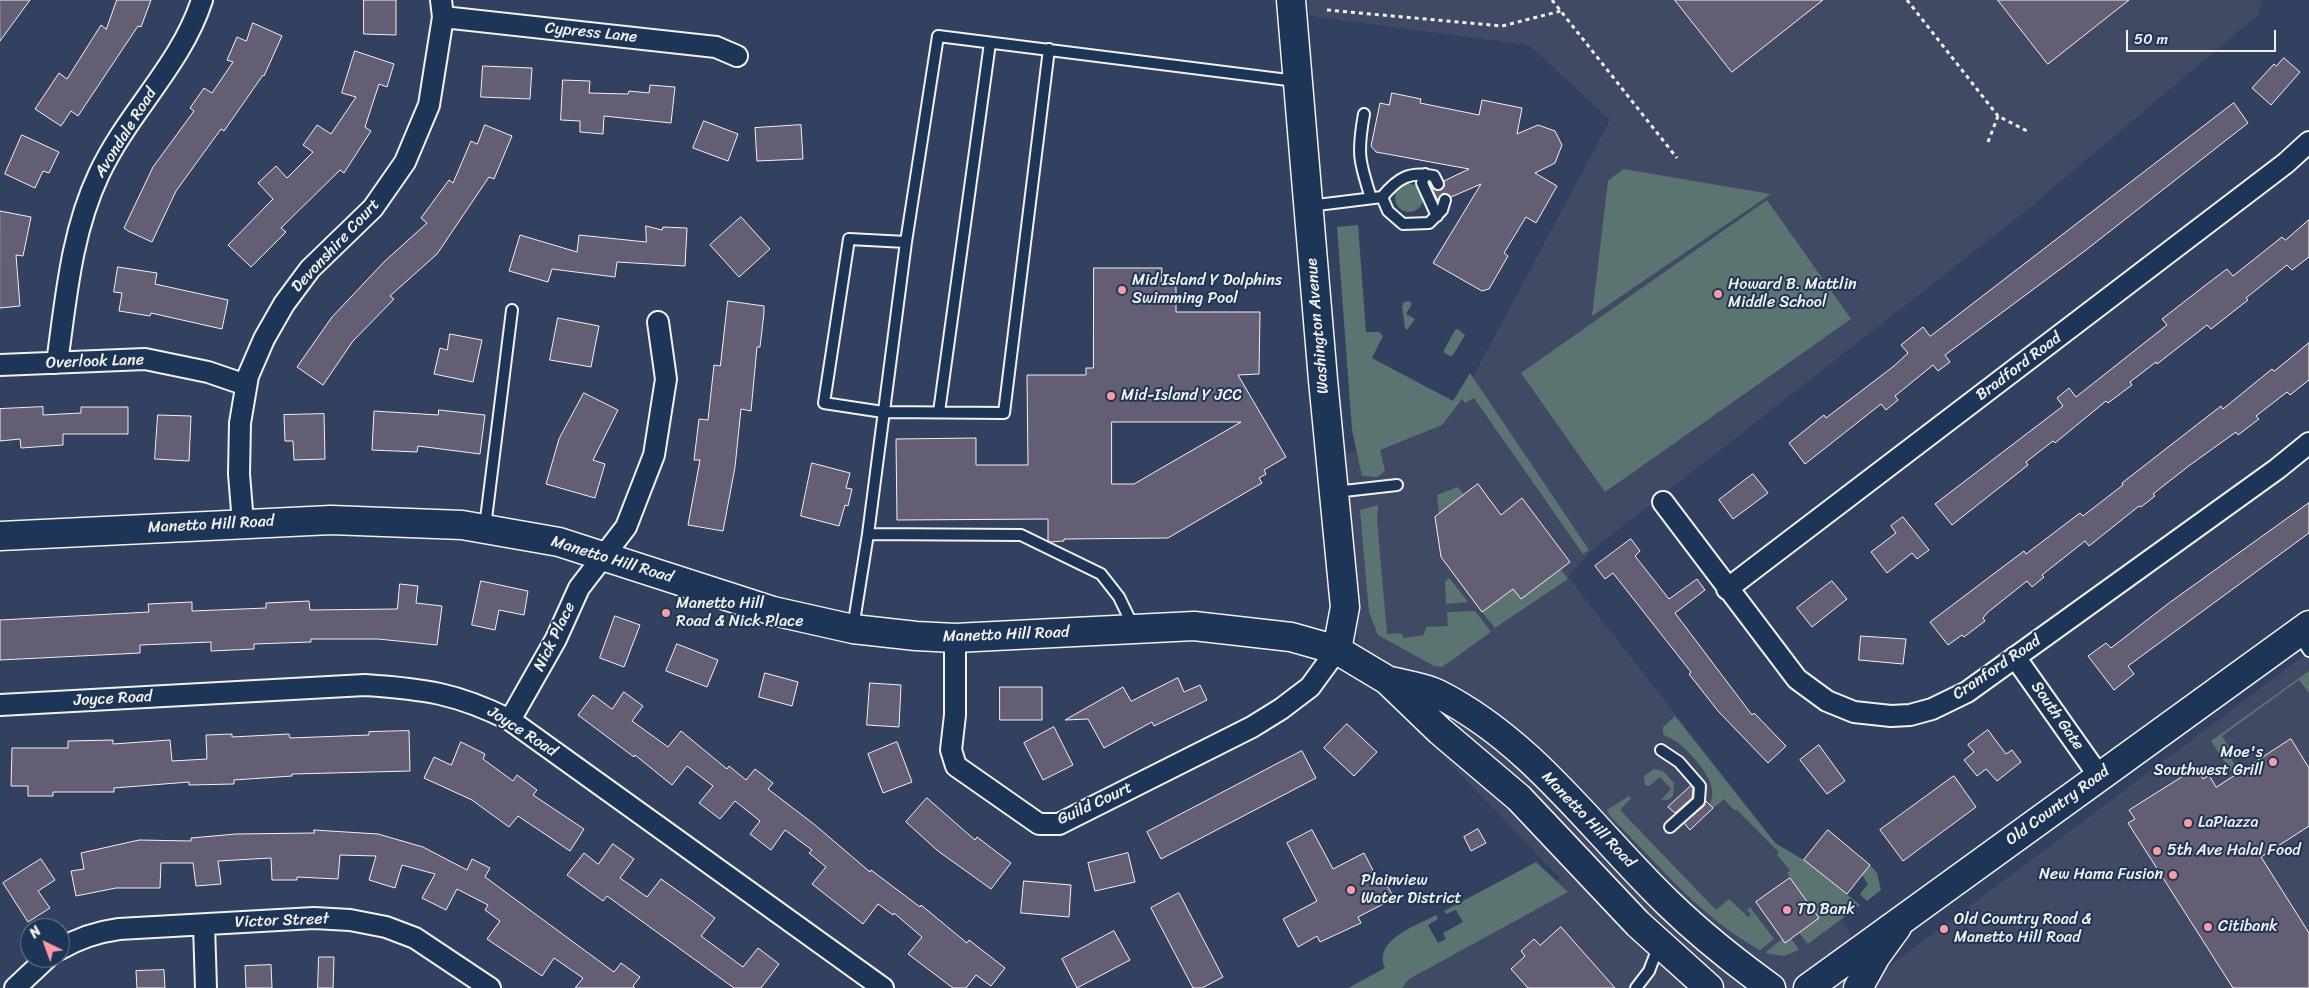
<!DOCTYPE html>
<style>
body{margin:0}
#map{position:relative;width:2309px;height:988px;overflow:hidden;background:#32415f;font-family:Sriracha,sans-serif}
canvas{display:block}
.north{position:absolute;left:20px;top:918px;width:50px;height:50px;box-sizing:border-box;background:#1d3557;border:1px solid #738091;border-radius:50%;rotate:318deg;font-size:14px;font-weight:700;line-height:20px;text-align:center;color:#f4f1e8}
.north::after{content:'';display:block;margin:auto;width:18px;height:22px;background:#ff9aa2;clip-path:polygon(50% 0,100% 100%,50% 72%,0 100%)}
.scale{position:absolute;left:2126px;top:30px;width:150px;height:22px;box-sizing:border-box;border:2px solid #f4f1e8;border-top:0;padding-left:6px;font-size:15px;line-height:18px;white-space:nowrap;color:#f4f1e8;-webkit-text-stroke:4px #1d3557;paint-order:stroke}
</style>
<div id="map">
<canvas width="2309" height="988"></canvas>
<div class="north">N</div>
<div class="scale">50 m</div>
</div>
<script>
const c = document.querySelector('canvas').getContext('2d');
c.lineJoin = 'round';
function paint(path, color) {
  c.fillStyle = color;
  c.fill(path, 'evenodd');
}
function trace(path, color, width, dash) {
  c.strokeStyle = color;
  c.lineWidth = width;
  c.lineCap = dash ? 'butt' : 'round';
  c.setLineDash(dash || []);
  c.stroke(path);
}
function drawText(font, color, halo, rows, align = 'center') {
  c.font = font + ' Sriracha,sans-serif';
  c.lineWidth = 4;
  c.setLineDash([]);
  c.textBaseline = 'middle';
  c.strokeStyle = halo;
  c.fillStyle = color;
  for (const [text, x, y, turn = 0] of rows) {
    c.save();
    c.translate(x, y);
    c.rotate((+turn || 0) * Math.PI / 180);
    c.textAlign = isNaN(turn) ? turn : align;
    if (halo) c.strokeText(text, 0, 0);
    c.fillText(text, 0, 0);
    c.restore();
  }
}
paint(new Path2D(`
 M1309 0H2262L2259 14 2022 214 1591 551 1568 577 1776 843 1841 916 1872 979 2309 652V988H1387L1408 971 1560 878 1445 758 1361 675 1346 454 1439 422 1474 375 1610 120 1529 45 1310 16Z`), '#414a65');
paint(new Path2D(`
 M1623 169 1771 194 1592 316 1608 181Z
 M1395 198a14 14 0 1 1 28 0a14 14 0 1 1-28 0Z
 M1767 200 1851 319 1605 492 1521 373Z
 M1358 225 1366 332H1379L1383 336 1372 358 1453 401 1470 373 1589 550 1583 554 1474 398 1465 403 1462 399 1442 425 1380 450 1385 471 1377 477 1362 476 1352 430 1337 227Z
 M1409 301 1412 304 1406 314 1415 319 1407 330 1405 328 1402 306 1404 302Z
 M1458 329 1465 335 1453 355 1450 356 1444 353V350L1455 330Z
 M1458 487 1464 495 1439 514 1437 495Z
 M1378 505 1377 520 1387 634 1401 633 1404 638 1424 635 1426 627 1448 626 1447 612 1475 611 1491 632 1442 667 1434 666 1378 635 1369 612 1360 510Z
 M1561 569 1568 579 1495 628 1482 612 1513 589 1521 598Z
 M1449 578 1450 579 1468 602 1446 604 1445 582Z
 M2309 671V693L2299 680 2222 736 2231 750 2228 753 2239 772 2234 776 2211 741Z
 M1675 716 1775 843 1804 860 1860 905 1808 944 1799 933 1819 918 1787 873 1790 870 1777 855 1779 852 1737 810H1734L1724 799 1710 811 1707 807C1724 789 1697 760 1683 747 1678 741 1669 738 1663 734V727Z
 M1654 769 1663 771 1674 783 1673 796 1668 800H1661L1671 789 1660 777 1649 786 1645 785 1644 776Z
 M1629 796 1631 798 1620 810 1716 910 1729 899 1748 917 1751 914 1747 910 1750 907 1774 939 1760 950C1701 918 1657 863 1610 816L1607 810Z
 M1536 862 1568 892 1409 979 1402 988H1348L1385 968C1373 939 1417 926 1436 915L1438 919 1428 925 1438 943 1446 939 1443 933 1463 922 1456 910 1446 914 1444 911Z
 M1870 865 1877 873 1881 890 1867 901 1860 894 1868 884 1862 875Z
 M1791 938 1799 950 1784 956 1765 953 1782 939 1785 943Z`), '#5b7471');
const building = new Path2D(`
 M0 0H30L0 41Z
 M117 0H151L141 27 138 26 78 116 71 111 61 126 35 109 59 73 67 79 101 25 106 29Z
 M364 0H396V35L364 34Z
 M1675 0H1823L1732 72Z
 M1998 0H2129L2048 64Z
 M253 23 282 36 264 76 263 75 224 131 221 129 176 191 152 242 128 231 124 228 153 167 194 111 190 108 204 88 212 93 233 62 227 60 237 37 246 41Z
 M355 51 394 64 387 87 379 84 365 127 371 131 344 173 340 170 281 228 286 232 251 267 228 245 273 199 258 183 276 166 287 178 313 152 303 145 317 125 331 134 356 97 342 93Z
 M2284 58 2300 72 2271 105 2252 88 2274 64 2276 66Z
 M483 66 532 68 530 99 481 97Z
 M563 80 590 81 589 93 628 94 629 91 649 93 650 85 675 87 671 123 604 116 603 134 580 132V121L561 120Z
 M1392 93 1421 99 1420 103 1479 115 1482 100 1522 108 1517 134 1538 125 1555 131 1562 145 1555 163 1535 173 1557 186 1536 223 1526 217 1504 253 1508 256 1489 289 1482 291 1433 263 1481 184 1451 197 1443 193 1438 201 1432 188 1441 190 1444 187V181L1469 169 1376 152 1371 146 1380 103 1389 105Z
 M2234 103 2248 123 2086 250 1945 355 1950 362 1938 371 1933 365 1895 396 1898 400 1886 410 1881 404 1805 464 1789 443 1824 415 1826 418 1894 366 1908 353 1901 345 1923 327 1930 336Z
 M704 121 738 134 728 161 693 148Z
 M485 125 512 136 494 179 489 177 437 254 390 296 394 299 353 341 323 385 297 367 332 317 385 261 427 223 421 218 449 180 453 183 471 141 477 144Z
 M801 125 803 159 757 161 755 128Z
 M22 135 59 152 49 173 43 171 35 188 5 174Z
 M0 211 31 217 23 256 16 255 20 306 0 308Z
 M741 217 770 249 739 277 710 245Z
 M2309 220V257L2292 270 2287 265 2246 298 2248 300 2211 329 2207 325 2157 364 2156 362 2130 382 2132 385 2108 403 2106 401 2055 443 2053 441 2026 462 2028 465 1952 525 1935 504 2063 406 2057 398 2069 388 2076 397 2167 325 2162 319 2207 284 2227 269 2233 276 2282 237 2285 240Z
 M646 226 662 230 663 227 687 228 685 266 617 262 615 277 552 269 548 282 509 271 520 235 577 252 579 235 646 242Z
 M118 267 157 273 155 284 228 300 222 329 151 313 150 316 119 311 122 293 114 292Z
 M1094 268H1162L1161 285H1176V312H1260L1259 374 1238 375 1286 457 1264 470 1266 474 1259 478 1262 483 1168 538 1064 539V541L1050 542 1048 541V519L897 520 896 439 976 438V465H1028L1027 375H1086V368H1093ZM1112 422H1241L1134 484H1112Z
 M728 301 764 306V313L760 347H757L751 411 741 409 735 467 723 531 688 525 700 460H694L699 419 708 420 714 365 720 366Z
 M558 318 599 326 591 367 550 360Z
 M450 334 482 340 473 382 434 374 440 348 447 350Z
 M2309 343V380L2290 395 2287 392 2256 416 2259 419 2238 435 2236 432 2190 465 2153 494 2155 496 2141 507 2139 506 2089 546 2085 541 2042 575 2044 577 2032 587 2027 581 1988 612 1983 618 1985 621 1964 637 1962 635 1948 645 1930 622 2024 551 2026 554 2080 513 2083 516 2123 485 2122 483 2221 406 2223 409 2272 369 2274 371Z
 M584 393 618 410 593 460 605 464 595 498 546 484 559 439Z
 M43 407V415L81 413V407H128V434H63V445L21 448 20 439 0 441V409Z
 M439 410 485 415 480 454 418 446 417 452 372 450 374 411 438 415Z
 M324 414 325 459 294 460 293 441H285L284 415Z
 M158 415 191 416 189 461 155 459Z
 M812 463 850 473 846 488 852 489 848 506 845 505 839 526 801 516Z
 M1753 474 1768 493 1733 519 1719 500Z
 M1478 484 1501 515 1522 498 1570 562 1521 599 1513 589 1482 612 1441 557 1435 517Z
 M2309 503V533L2128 666 2134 674 2114 690 2088 656 2106 643 2111 648 2169 603Z
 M1903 517 1929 550 1917 559 1912 553 1887 573 1871 552 1896 533 1891 526Z
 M1631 539 1640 551 1635 556 1669 599 1697 579 1705 590 1675 613 1752 715 1754 713 1786 746 1768 763 1718 711 1689 674 1691 672 1613 573 1605 579 1595 566Z
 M481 581 528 591 524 615 499 610 495 630 472 625Z
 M1832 581 1847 599 1812 627 1797 608Z
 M400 584 418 586 416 603 442 606 437 645 378 639H311V642L254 644V649L211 651V642L140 645V653L0 660V620L149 612 148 604 192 602V611L266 608V603L309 601 310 610 397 609Z
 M615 616 640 625 624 667 600 658Z
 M1861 636 1906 639 1903 664 1859 660Z
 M677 644 718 660 707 687 666 671Z
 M765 673 798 682 792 706 759 697Z
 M1178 678 1184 692 1200 685 1207 700 1154 726 1152 722 1104 748 1088 719 1065 720 1123 687 1131 701Z
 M870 683 901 685 899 727 867 725Z
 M1000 687H1042V720H1000Z
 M624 692 643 706 632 721 668 747 681 731 727 769 729 766 746 780 755 769 773 783 768 789 815 825 870 872 871 870 920 907 921 905 967 943 969 940 1005 968 991 986 976 975 966 988H953L908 954 922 937 894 913 893 915 878 904 863 924 812 884 826 867 809 853 812 850 785 830 771 850 750 834 760 821 735 801 720 819 699 803 713 786 687 766 672 785 635 755 634 757 578 715 593 695 612 709Z
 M1347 724 1377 752 1354 776 1324 748Z
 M1054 727 1073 765 1043 780 1024 743Z
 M1988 730 2006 754 2012 750 2021 762 1997 781 1986 769 1977 776 1964 760 1974 752 1968 745Z
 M409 731 410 771 292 774V776L234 780V784L189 785V782L114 788V792H53V796H28V786H11L12 748H68V741L113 740V744L170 740 172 761 207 759 206 735 232 734V737L289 734 290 738 369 735V732Z
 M2291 739 2309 768V826L2261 857 2309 933V988H2233L2128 823 2135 819 2129 810 2196 768 2203 779 2209 775 2216 787Z
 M461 742 485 754 483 759 513 781 517 775 537 790 533 795 584 829 570 851 518 816 509 827 472 800 424 778 434 757 451 765Z
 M897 742 912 782 883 793 868 754Z
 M1819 745 1845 781 1827 794 1800 760Z
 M1302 751 1316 778 1161 859 1147 832Z
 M1954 776 1976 807 1903 861 1880 830Z
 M1691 786 1693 788 1692 798 1675 813 1668 807Z
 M927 798 975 840 977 837 1011 863 991 889 938 851 906 822Z
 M1706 801 1713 808 1690 830 1684 823 1704 806Z
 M1478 829 1486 843 1471 851 1464 837Z
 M314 830 378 834 423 847 467 870 472 859 490 868 485 877 614 972 621 963 640 977 633 986 635 988H575L583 978 554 958 542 976 487 939 500 921 485 910 488 905 457 889 446 910 422 898 435 874 402 865 395 888 369 880 376 856 340 855 338 879 297 877V880H272L271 858 218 861 221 884 196 886 193 863H161L160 888H116L76 896 71 871 84 869 81 853 139 840 191 841V838L236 834 314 833Z
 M1312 830 1333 869 1364 853 1378 880 1382 877 1392 894 1387 897 1389 901 1358 917 1361 923 1320 942 1317 936 1298 947 1283 919 1317 901 1287 843Z
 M1828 830 1870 865 1847 894 1804 860Z
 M613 844 634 859 620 878 647 897 661 879 695 903 715 918 701 936 743 967 758 948 779 964 761 988H734L607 896 603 901 567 875 584 853 598 864Z
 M1128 853 1135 882 1095 891 1088 863Z
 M41 859 55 880 38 891 50 908 28 922 3 883Z
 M1790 878 1819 918 1785 943 1756 902Z
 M1024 881 1071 885 1069 917 1021 913Z
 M1179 893 1223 977 1202 988H1193L1151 908Z
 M1561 927 1615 988H1528L1511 969 1525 956 1521 951 1534 939 1540 945Z
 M1114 931 1130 960 1077 988 1062 959Z
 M319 957H334L333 988H318Z
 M271 965 272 988H246L245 966Z
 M164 970 165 988H137L136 971Z`);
paint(building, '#635e73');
trace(building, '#f4f1e8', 1);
const lane = new Path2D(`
 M1364 114C1357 153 1359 161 1371 198
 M1425 174 1422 183 1437 216
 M1382 197 1388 211 1403 224 1429 223 1442 210 1445 200
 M1309 206 1382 197C1398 178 1409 171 1434 176L1438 184
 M906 242 938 36 1296 81
 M939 412 990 43
 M1335 492 1397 485
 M485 527 512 310
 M868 534 1021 535 1101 574 1119 597 1133 626
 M853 628 868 534 906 242 849 239 824 403 883 412 1004 413 1049 49
 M2298 634 2309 651
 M1661 750 1679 762 1700 786 1699 801 1670 827
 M1636 988 1649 971 1659 945`);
const street = new Path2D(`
 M443 17 716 47 737 56
 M57 363C66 299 71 233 99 174 128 112 181 65 202 0
 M0 365 145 359 208 372 246 385
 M1663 502 1797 679 1827 701 1854 712 1891 716 1910 715 1932 709 1967 692 2277 469 2309 443
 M243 523 239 474 240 423 248 376 264 339 284 304 310 269 373 208 405 162 429 105 443 17 441 0
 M1727 589 2286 163 2309 142
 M955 638V715L951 750 956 766 1039 824H1059L1252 727 1281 709 1310 687 1337 650
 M2015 657 2099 776
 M0 705 365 685C424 689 456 693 510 720L883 988
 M510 720 556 639 579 588 626 527 654 455 666 379 658 322
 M204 925 206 988
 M60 949C79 938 97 932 119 929L314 918 350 920 386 927 415 938 490 988
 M15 988 47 958`);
const secondary = new Path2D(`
 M1291 0 1323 380 1345 607 1337 650
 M0 536 331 520 462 525 559 542 773 611 853 629 916 636 955 638 1194 626 1291 637 1337 650 1387 680 1440 731 1519 798 1638 924 1709 988
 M1391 681C1406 685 1424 687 1438 694 1533 742 1594 832 1669 904 1701 935 1735 962 1771 988
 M1858 988 1876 956 1897 927`);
const primary = new Path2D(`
 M1808 988 2309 625`);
trace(lane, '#f4f1e8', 14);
trace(street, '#f4f1e8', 24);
trace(secondary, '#f4f1e8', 31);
trace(primary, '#f4f1e8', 31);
trace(new Path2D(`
 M1552 0 1677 158
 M1907 0 1998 116
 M1327 10 1502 26 1561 11
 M1988 142 1998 116 2027 131`), '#f4f1e8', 3, [4, 4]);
trace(lane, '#1d3557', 10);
trace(street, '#1d3557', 20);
trace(secondary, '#1d3557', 28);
trace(primary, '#1d3557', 28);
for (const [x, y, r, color] of [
 [1122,290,5,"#ff9aa2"],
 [1718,294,5,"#ff9aa2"],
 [1111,396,5,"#ff9aa2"],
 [666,613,5,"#ff9aa2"],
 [2273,762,5,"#ff9aa2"],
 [2188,823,5,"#ff9aa2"],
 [2157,851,5,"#ff9aa2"],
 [2173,875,5,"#ff9aa2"],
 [1351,890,5,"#ff9aa2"],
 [1787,910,5,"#ff9aa2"],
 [2208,927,5,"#ff9aa2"],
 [1944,929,5,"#ff9aa2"]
]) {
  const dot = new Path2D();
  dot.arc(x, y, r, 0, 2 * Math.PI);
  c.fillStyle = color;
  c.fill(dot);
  trace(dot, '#1d3557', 2);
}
drawText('16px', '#f4f1e8', '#1d3557', [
 ["Cypress Lane",591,33,6],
 ["Avondale Road",126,133,-58],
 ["Devonshire Court",336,246,-47],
 ["Washington Avenue",1318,326,-95],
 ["Overlook Lane",95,362,-2],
 ["Bradford Road",2019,367,-37],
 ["Manetto Hill Road",211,525,-3],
 ["Manetto Hill Road",612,560,17],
 ["Manetto Hill Road",1006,635,-2],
 ["Nick Place",555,637,-64],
 ["Cranford Road",1997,668,-34],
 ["Joyce Road",113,699,-3],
 ["South Gate",2057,716,55],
 ["Joyce Road",522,732,33],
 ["Guild Court",1095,804,-25],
 ["Old Country Road",2058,806,-36],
 ["Manetto Hill Road",1588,820,46],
 ["Victor Street",282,921,-2]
]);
drawText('16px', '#f4f1e8', '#1d3557', [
 ["Mid Island Y Dolphins",1132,281],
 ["Swimming Pool",1132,299],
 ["Howard B. Mattlin",1728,285],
 ["Middle School",1728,303],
 ["Mid-Island Y JCC",1121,396],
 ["Manetto Hill",676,604],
 ["Road & Nick Place",676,622],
 ["Moe's",2263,753,"right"],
 ["Southwest Grill",2263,771,"right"],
 ["LaPiazza",2198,823],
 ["5th Ave Halal Food",2167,851],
 ["New Hama Fusion",2163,875,"right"],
 ["Plainview",1361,881],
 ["Water District",1361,899],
 ["TD Bank",1797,910],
 ["Old Country Road &",1954,920],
 ["Manetto Hill Road",1954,938],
 ["Citibank",2218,927]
], 'left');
</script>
